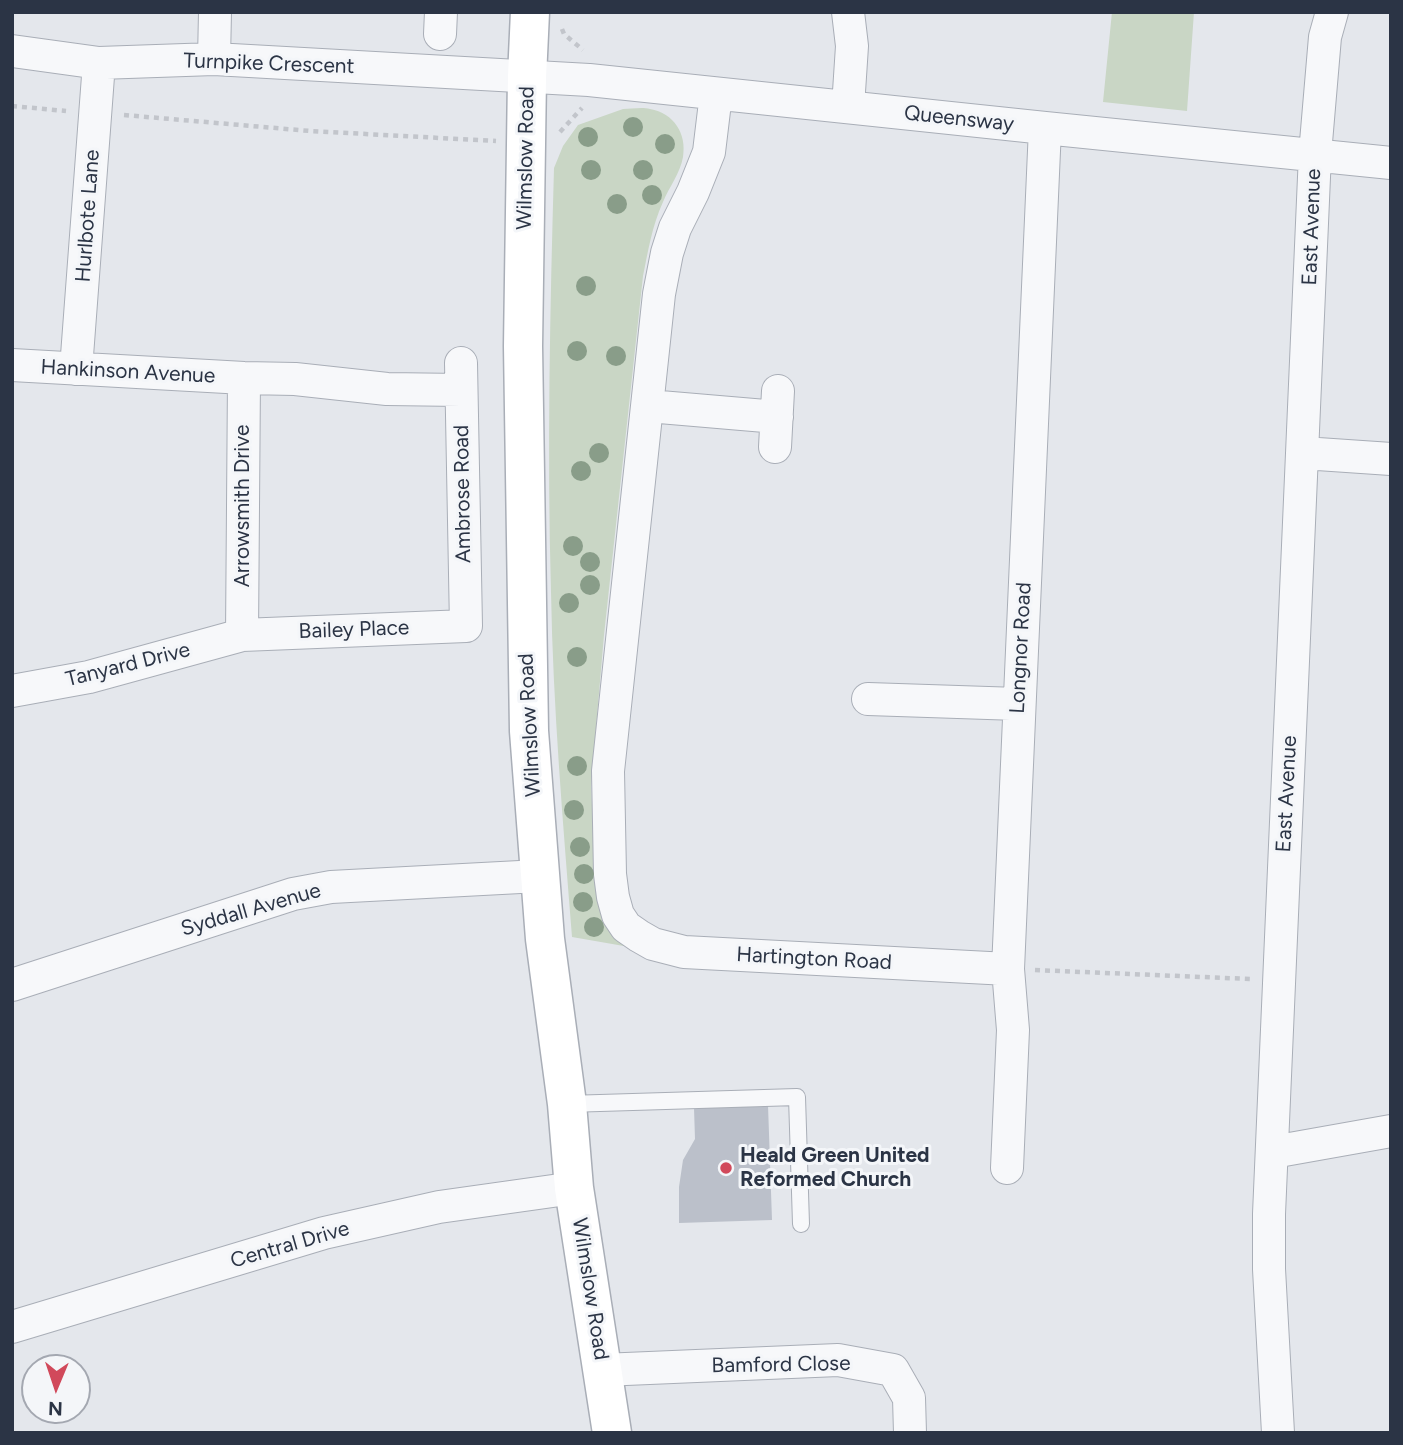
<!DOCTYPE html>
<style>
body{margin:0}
#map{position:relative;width:1403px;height:1445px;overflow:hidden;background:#e4e7ec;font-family:Figtree,sans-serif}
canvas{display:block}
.frame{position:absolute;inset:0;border:14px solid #2b3445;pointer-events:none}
.north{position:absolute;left:21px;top:1354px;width:70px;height:70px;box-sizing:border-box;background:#f4f6f9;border:2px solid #a4a8b1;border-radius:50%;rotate:182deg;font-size:19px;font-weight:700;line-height:28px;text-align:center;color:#2b3445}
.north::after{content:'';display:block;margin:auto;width:24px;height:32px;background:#d1495b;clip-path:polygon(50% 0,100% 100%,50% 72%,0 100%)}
</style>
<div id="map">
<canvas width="1403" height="1445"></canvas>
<div class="frame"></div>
<div class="north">N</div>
</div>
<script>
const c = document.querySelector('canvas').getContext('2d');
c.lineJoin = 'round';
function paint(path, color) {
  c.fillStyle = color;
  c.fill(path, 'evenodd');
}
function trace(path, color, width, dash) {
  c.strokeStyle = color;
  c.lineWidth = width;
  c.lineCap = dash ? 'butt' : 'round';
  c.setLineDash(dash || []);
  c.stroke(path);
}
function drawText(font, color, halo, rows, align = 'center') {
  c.font = font + ' Figtree,sans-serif';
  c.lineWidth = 6;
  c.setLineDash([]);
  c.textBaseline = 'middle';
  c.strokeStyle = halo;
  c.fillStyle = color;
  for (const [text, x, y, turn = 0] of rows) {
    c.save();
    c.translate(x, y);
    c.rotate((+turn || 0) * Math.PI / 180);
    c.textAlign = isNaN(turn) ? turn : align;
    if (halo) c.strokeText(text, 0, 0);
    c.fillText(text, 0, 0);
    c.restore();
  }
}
paint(new Path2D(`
 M1112 12H1194L1187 111 1103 102Z
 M623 109C631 109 642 107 650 109 674 113 687 134 683 157 680 174 669 187 663 202 652 226 648 251 643 276L604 635 591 786 596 881 641 949 572 937C563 822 553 707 551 592 547 451 550 309 554 168L563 146 578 125Z`), '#c9d6c5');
paint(new Path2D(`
 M768 1105 772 1220 679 1223V1187L683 1160 695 1139 694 1108Z`), '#bbc0ca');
const lane = new Path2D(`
 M567 1104 797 1097 801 1224`);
const street = new Path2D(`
 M440 34 441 12
 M12 51 99 63 214 59 589 80 1045 128 1391 163
 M214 59 215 12
 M716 94 709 152 693 192 675 228 667 253 659 294 608 771 610 874 613 897 618 915 626 927 639 936 653 944 684 952 1008 969
 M848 107 852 46 848 12
 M12 365 244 378 295 379 387 389 461 390
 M76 369 99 63
 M648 406 777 417
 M775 447 778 391
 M1303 453 1391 459
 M242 635 244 378
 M12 691 89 677 242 635 466 626 461 363
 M868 699 1018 704
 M12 985 293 894 331 887 539 876
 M1273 1152 1391 1131
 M1007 1168 1013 1030 1008 969 1045 128
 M12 1327 324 1233 439 1207 574 1188
 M602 1370 838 1360 893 1370 909 1398 910 1433
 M1278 1433 1269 1269V1214L1315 154 1325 37 1332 12`);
const secondary = new Path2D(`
 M530 12 527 77 523 346 529 731 545 939 567 1104 574 1188 612 1433`);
trace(lane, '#a9aeb7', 18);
trace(street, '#a9aeb7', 34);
trace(secondary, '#a9aeb7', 41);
trace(new Path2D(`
 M562 29 564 34 583 50
 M12 106 66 111
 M124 115 310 131 496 141
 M560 132 582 108
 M1035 970 1250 979`), '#c2c5cb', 4.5, [5, 5]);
trace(lane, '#f7f8fa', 16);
trace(street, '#f7f8fa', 32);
trace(secondary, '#fff', 38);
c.fillStyle = '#899d89';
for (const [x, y] of [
 [633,127],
 [588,137],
 [665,144],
 [591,170],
 [643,170],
 [652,195],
 [617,204],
 [586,286],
 [577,351],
 [616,356],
 [599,453],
 [581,471],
 [573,546],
 [590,562],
 [590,585],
 [569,603],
 [577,657],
 [577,766],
 [574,810],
 [580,847],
 [584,874],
 [583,902],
 [594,927]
]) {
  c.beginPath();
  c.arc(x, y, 10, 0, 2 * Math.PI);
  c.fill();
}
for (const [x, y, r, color] of [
 [726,1168,7,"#d1495b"]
]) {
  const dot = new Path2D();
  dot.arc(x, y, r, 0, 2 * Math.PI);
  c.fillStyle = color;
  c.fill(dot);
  trace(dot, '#f4f6f9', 2.5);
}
drawText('21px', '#2b3445', '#f4f6f9', [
 ["Turnpike Crescent",269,64,2],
 ["Queensway",959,119,6],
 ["Wilmslow Road",526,158,-89],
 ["Hurlbote Lane",88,216,-86],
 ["East Avenue",1312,227,-88],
 ["Hankinson Avenue",128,372,3],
 ["Ambrose Road",463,494,-91],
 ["Arrowsmith Drive",243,506,-90],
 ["Bailey Place",354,630,-2],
 ["Longnor Road",1021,648,-87],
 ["Tanyard Drive",128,665,-14],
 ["Wilmslow Road",530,725,-93],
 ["East Avenue",1287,794,-87],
 ["Syddall Avenue",251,910,-16],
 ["Hartington Road",814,959,3],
 ["Central Drive",290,1245,-16],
 ["Wilmslow Road",590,1289,81],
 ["Bamford Close",781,1365,-1]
]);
drawText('bold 21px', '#2b3445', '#f4f6f9', [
 ["Heald Green United",740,1156],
 ["Reformed Church",740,1180]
], 'left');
</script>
